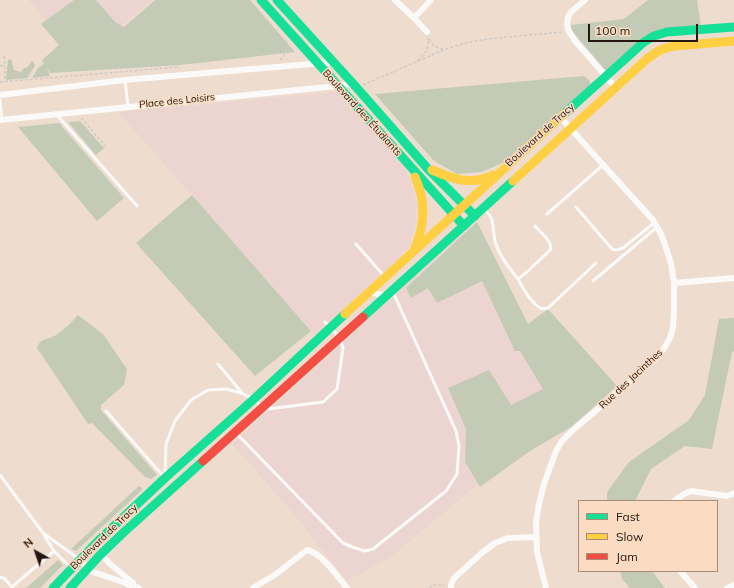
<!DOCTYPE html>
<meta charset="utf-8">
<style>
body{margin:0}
#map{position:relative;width:734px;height:588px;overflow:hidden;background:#eedccf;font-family:Mulish,sans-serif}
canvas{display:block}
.legend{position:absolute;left:578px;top:500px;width:140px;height:72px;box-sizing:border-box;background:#fbdbc2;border:1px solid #a58d7a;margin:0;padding:5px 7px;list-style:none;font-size:12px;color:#23170f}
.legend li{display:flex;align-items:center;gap:8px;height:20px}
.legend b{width:20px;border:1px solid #a58d7a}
.north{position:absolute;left:16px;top:532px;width:40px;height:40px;-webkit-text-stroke:3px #fbdbc2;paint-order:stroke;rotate:320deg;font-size:11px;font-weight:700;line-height:16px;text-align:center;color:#23170f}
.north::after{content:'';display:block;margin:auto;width:14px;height:18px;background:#23170f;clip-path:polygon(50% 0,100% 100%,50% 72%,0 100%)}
.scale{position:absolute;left:588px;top:24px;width:110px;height:18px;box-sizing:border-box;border:2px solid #23170f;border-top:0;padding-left:5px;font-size:12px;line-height:14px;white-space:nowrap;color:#23170f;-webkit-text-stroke:3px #fbdbc2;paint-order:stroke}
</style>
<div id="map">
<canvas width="734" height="588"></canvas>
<ul class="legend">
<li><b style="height:5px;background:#16e098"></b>Fast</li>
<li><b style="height:5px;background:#ffcf43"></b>Slow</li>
<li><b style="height:5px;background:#f24e42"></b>Jam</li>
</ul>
<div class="north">N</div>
<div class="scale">100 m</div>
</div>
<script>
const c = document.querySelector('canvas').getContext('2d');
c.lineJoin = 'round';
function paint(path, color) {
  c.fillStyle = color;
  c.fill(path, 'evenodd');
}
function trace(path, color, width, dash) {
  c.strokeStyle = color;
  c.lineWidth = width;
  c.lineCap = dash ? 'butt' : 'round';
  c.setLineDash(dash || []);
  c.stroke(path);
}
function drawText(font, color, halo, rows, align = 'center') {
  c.font = font + ' Mulish,sans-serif';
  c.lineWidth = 3;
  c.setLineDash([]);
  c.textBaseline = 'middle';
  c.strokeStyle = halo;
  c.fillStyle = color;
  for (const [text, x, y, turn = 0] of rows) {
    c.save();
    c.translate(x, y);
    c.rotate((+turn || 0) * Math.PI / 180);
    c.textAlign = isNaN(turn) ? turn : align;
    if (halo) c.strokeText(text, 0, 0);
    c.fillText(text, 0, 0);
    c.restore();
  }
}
paint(new Path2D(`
 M29 0H152L80 62Z
 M336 92 405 168 413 187 417 204 415 228 408 249 315 335 118 112Z
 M471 225 567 410 392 556 347 581 281 499 232 444Z`), '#ecd5d1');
paint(new Path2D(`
 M74 0H96L115 22 124 27 155 0H250L295 52 180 65 50 73 46 67 50 76 32 78 39 67 44 64 42 60 59 45 41 24Z
 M648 0H697L701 26 663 30 607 72 572 31 571 25 624 19Z
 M11 59 14 70 21 72 24 68 28 67 31 62 33 61 35 66 27 78 6 80 8 60Z
 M584 76 590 81V86L509 160 482 172 457 174 433 160 375 94Z
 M80 121 104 148 96 155 68 122Z
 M59 123 124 198 97 221 18 127Z
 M192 195 311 331 255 376 136 243Z
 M477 222 528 324 548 309 617 386 571 427 530 451 480 487 465 462 466 429 448 388 489 370 511 405 543 389 520 351H515L482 281 437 303 428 288 411 298 406 288Z
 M78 315 103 334 127 369 124 385 101 405V410L157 475 151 479 145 477 92 423 88 424 37 348C40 338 47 340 54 336 60 334 73 321 78 315Z
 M734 318V351L732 352 712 449 685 446 651 469 635 501H607V492L629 462 689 420 705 395 719 319Z
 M139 486 142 488V490L76 551 71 549Z
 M58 560 63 565 40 588H26Z
 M620 571H652L665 588H630L622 579Z`), '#c3cbb7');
trace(new Path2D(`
 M429 39 434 46 444 50
 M4 56 5 66V82
 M280 60C286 55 288 48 286 40
 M418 61C425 53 429 49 428 38
 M0 66 5 65
 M0 82 178 67 180 69
 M363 85 446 49 465 43 487 39 562 32
 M81 118 106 147
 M429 588 435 585H445`), '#cfcac6', 1.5, [3, 2]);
trace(new Path2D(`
 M125 80 128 106
 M0 100 2 120
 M57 115 137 206
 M576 207 612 249 616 250 623 248 654 223
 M484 209C486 211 488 213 490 216 494 221 493 237 496 244 500 257 510 269 518 279L528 271 551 249C551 240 541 233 535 226
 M547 214 603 165
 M356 244 384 276
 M518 279C524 290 531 303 542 309L548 308 596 263
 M593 281 657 227
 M218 364 243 394
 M106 411 164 477
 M236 433 343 543 355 548 365 551 373 549 446 491 457 474 459 446 456 431 393 292
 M0 475 43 533 79 559
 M165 475 166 444 175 421 191 400 208 390 226 389 241 393 254 399 263 408 268 409 323 402 337 389 343 348 340 338 325 322
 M44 535 54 551 70 567
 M0 577 5 579 12 587 54 551`), '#fcfaf8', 3);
trace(new Path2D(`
 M395 0 414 18 427 32
 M585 0 571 12 568 17 567 24 568 30 576 42 616 88
 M414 18 431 0
 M0 95 125 80 334 62
 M0 120 337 86 353 83
 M674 283 734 278
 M370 292 386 296
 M674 501 684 494 691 491 727 496 734 493
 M101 554 109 563 133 583
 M80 560 88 569 93 572 117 580 139 588
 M680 571 695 588
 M253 588 276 574 307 550C322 553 337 576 347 588
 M451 588V585L454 578 483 552 495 543 508 538 537 537
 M546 588 537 552 536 522 539 504 544 484 556 451 562 441 572 431 627 384 654 360 663 350 670 338 673 327 674 312V283L671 263 662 236 653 220 560 117
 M727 588 734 585`), '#fcfaf8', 6);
trace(new Path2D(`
 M261 0 464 226
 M277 0 357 88 428 169 475 216
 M564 114 644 42 654 36 667 32 734 27
 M363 317 513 181
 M53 588 97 542 165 478 254 399 345 314
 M70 588 101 554 124 532 203 461`), '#16e098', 9);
trace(new Path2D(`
 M432 170C453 179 471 186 493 175
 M415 177C426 202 425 223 415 248
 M513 181 648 58 660 50 674 46 734 41
 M345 314 564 114`), '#ffcf43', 9);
trace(new Path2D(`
 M203 461 363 317`), '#f24e42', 9);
drawText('10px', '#23170f', '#fbdbc2', [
 ["Place des Loisirs",177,101,-6],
 ["Boulevard des Étudiants",362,113,48],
 ["Boulevard de Tracy",540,135,-42],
 ["Rue des Jacinthes",631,379,-43],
 ["Boulevard de Tracy",104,537,-44]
]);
</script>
